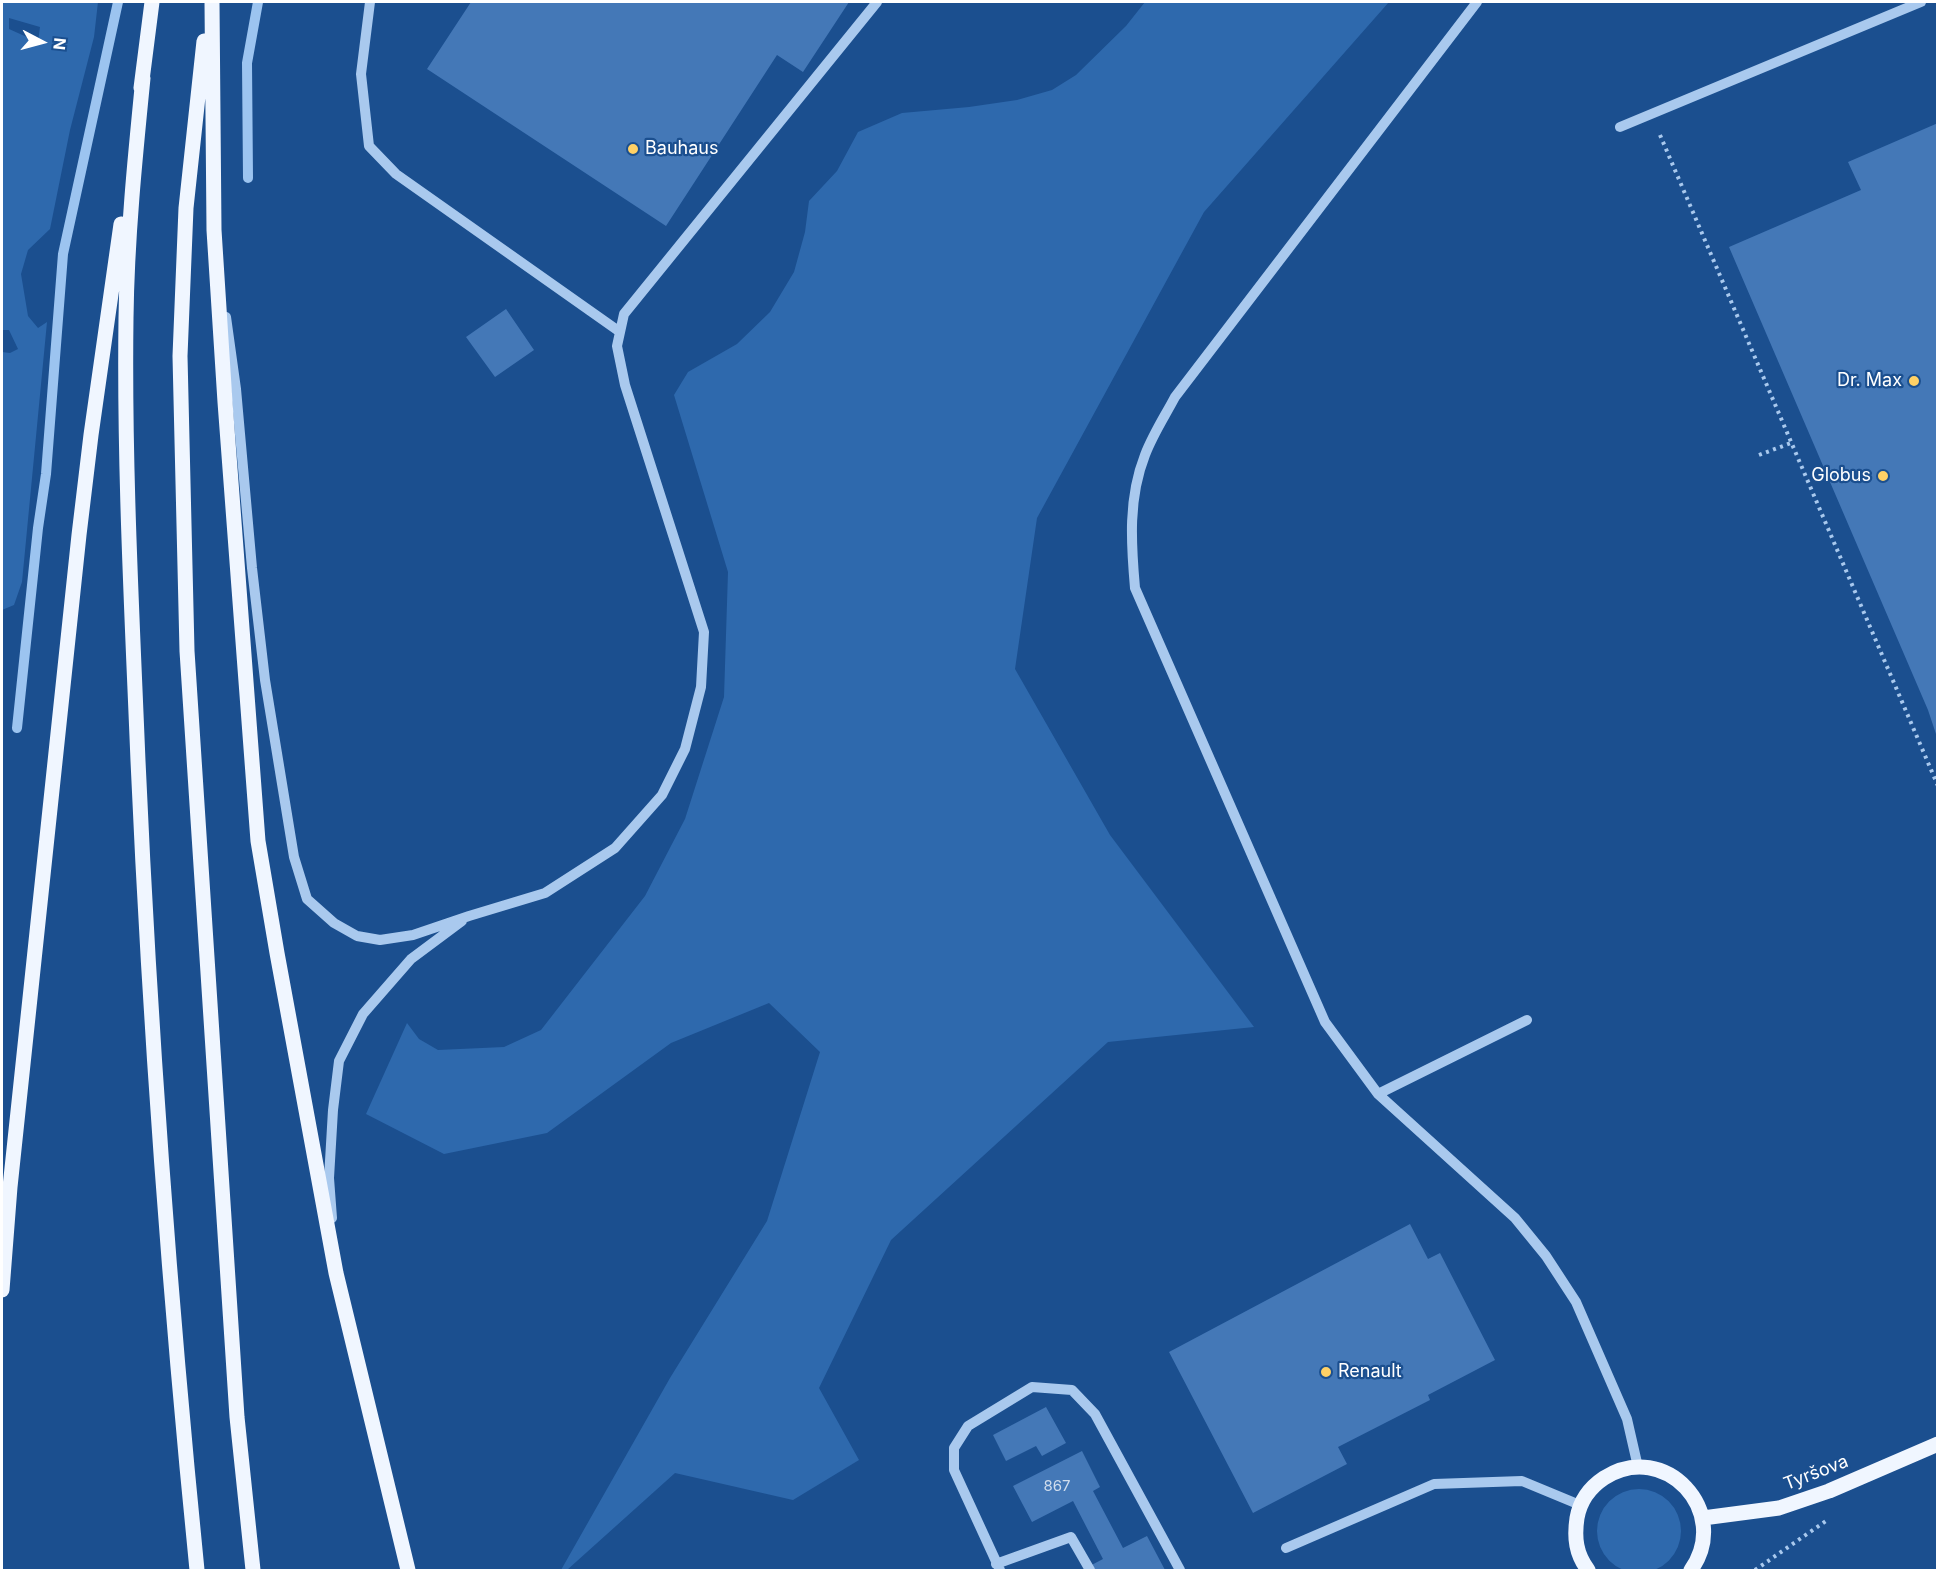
<!DOCTYPE html>
<meta charset="utf-8">
<style>
body{margin:0}
#map{position:relative;width:1939px;height:1572px;overflow:hidden;background:#1b4f8f;font-family:Inter,sans-serif}
canvas{display:block}
.frame{position:absolute;inset:0;border:3px solid #fff;pointer-events:none}
.north{position:absolute;left:12px;top:12px;width:60px;height:60px;-webkit-text-stroke:4px #1b4f8f;paint-order:stroke;rotate:96deg;font-size:16px;font-weight:700;line-height:24px;text-align:center;color:#fff}
.north::after{content:'';display:block;margin:auto;width:21px;height:27px;background:#fff;clip-path:polygon(50% 0,100% 100%,50% 72%,0 100%)}
</style>
<div id="map">
<canvas width="1939" height="1572"></canvas>
<div class="frame"></div>
<div class="north">N</div>
</div>
<script>
const c = document.querySelector('canvas').getContext('2d');
c.lineJoin = 'round';
function paint(path, color) {
  c.fillStyle = color;
  c.fill(path, 'evenodd');
}
function trace(path, color, width, dash) {
  c.strokeStyle = color;
  c.lineWidth = width;
  c.lineCap = dash ? 'butt' : 'round';
  c.setLineDash(dash || []);
  c.stroke(path);
}
function drawText(font, color, halo, rows, align = 'center') {
  c.font = font + ' Inter,sans-serif';
  c.lineWidth = 4.5;
  c.setLineDash([]);
  c.textBaseline = 'middle';
  c.strokeStyle = halo;
  c.fillStyle = color;
  for (const [text, x, y, turn = 0] of rows) {
    c.save();
    c.translate(x, y);
    c.rotate((+turn || 0) * Math.PI / 180);
    c.textAlign = isNaN(turn) ? turn : align;
    if (halo) c.strokeText(text, 0, 0);
    c.fillText(text, 0, 0);
    c.restore();
  }
}
paint(new Path2D(`
 M2 2H98L94 37 70 130 50 229 28 250 21 274 28 316 38 328 47 322 22 582 14 605 2 610V352L10 353 18 349 9 330H2ZM9 18 40 27 38 42 9 29Z
 M1145 2H1389L1204 212 1037 518 1015 669 1110 835 1254 1027 1108 1042 891 1240 819 1388 859 1460 793 1500 675 1473 567 1570H561L670 1378 767 1221 820 1052 769 1003 671 1043 547 1133 444 1154 366 1114 407 1023 419 1039 438 1050 504 1047 541 1030 645 896 685 819 724 697 728 572 674 395 688 372 737 344 770 312 794 272 805 232 809 201 837 171 858 132 902 113 969 107 1017 100 1052 90 1076 75 1126 26Z
 M1597 1531a42 42 0 1 1 84 0a42 42 0 1 1-84 0Z`), '#2e69ad');
trace(new Path2D(`
 M248 178 247 63 258 2
 M17 728 38 528 46 474 63 254 118 2`), '#9cc4f0', 10);
paint(new Path2D(`
 M471 2H849L803 72 777 55 666 226 427 69Z
 M1938 123V737H1937L1928 710 1729 247 1861 190 1848 162Z
 M506 309 534 350 495 377 466 337Z
 M1410 1224 1428 1259 1440 1253 1495 1360 1428 1395 1430 1400 1338 1447 1347 1464 1253 1513 1169 1352Z
 M1046 1407 1066 1443 1042 1456 1036 1446 1006 1461 993 1435Z
 M1082 1451 1100 1487 1093 1491 1123 1548 1147 1536 1165 1570H1082L1103 1559 1073 1501 1032 1522 1013 1486Z`), '#4478b7');
trace(new Path2D(`
 M1660 135 1938 786
 M1759 455 1791 443
 M1755 1570 1826 1521`), '#a9c9ee', 4, [3, 4.5]);
trace(new Path2D(`
 M370 2 361 74 369 146 396 174 620 332
 M1477 2 1175 397C1165 416 1153 434 1145 455 1128 498 1131 543 1135 588L1325 1022 1378 1094 1515 1218 1546 1256 1576 1302 1627 1419 1638 1467
 M1620 127 1921 2
 M226 317 236 389 252 568 265 680 294 857 307 899 334 923 357 936 380 940 413 935 469 916 545 893 615 848 662 795 685 749 701 687 704 632 625 385 617 346 624 314 877 2
 M1378 1094 1527 1020
 M332 1218 329 1178 333 1110 339 1061 363 1014 411 959 462 921
 M1286 1548 1434 1484 1522 1481 1580 1505
 M996 1564 1071 1537 1090 1570
 M1000 1570 954 1470V1448L968 1426 1032 1387 1072 1390 1095 1414 1180 1570`), '#a9c9ee', 10);
trace(new Path2D(`
 M212 2 214 230 225 402 258 841 277 953 336 1273 408 1570
 M204 41 186 208 180 356 187 651 237 1417 253 1570
 M143 78C135 158 127 238 126 318 124 466 132 613 138 761 150 1031 170 1301 197 1570
 M141 88 152 2
 M2 1290 10 1187 79 535 91 435 121 224
 M1703 1518 1779 1508 1829 1491 1938 1444
 M1588 1570C1576 1554 1574 1538 1577 1518 1580 1501 1589 1488 1604 1478 1665 1439 1732 1512 1691 1570`), '#f0f6ff', 15);
for (const [x, y, r, color] of [
 [633,149,6,"#ffd166"],
 [1914,381,6,"#ffd166"],
 [1883,476,6,"#ffd166"],
 [1326,1372,6,"#ffd166"]
]) {
  const dot = new Path2D();
  dot.arc(x, y, r, 0, 2 * Math.PI);
  c.fillStyle = color;
  c.fill(dot);
  trace(dot, '#1b4f8f', 2);
}
drawText('15px', '#d0dded', null, [
 ["867",1057,1486]
]);
drawText('18px', '#fff', '#1b4f8f', [
 ["Bauhaus",645,149],
 ["Dr. Max",1902,381,"right"],
 ["Globus",1871,476,"right"],
 ["Renault",1338,1372]
], 'left');
drawText('18px', '#fff', '#1b4f8f', [
 ["Tyršova",1816,1473,-21]
]);
</script>
